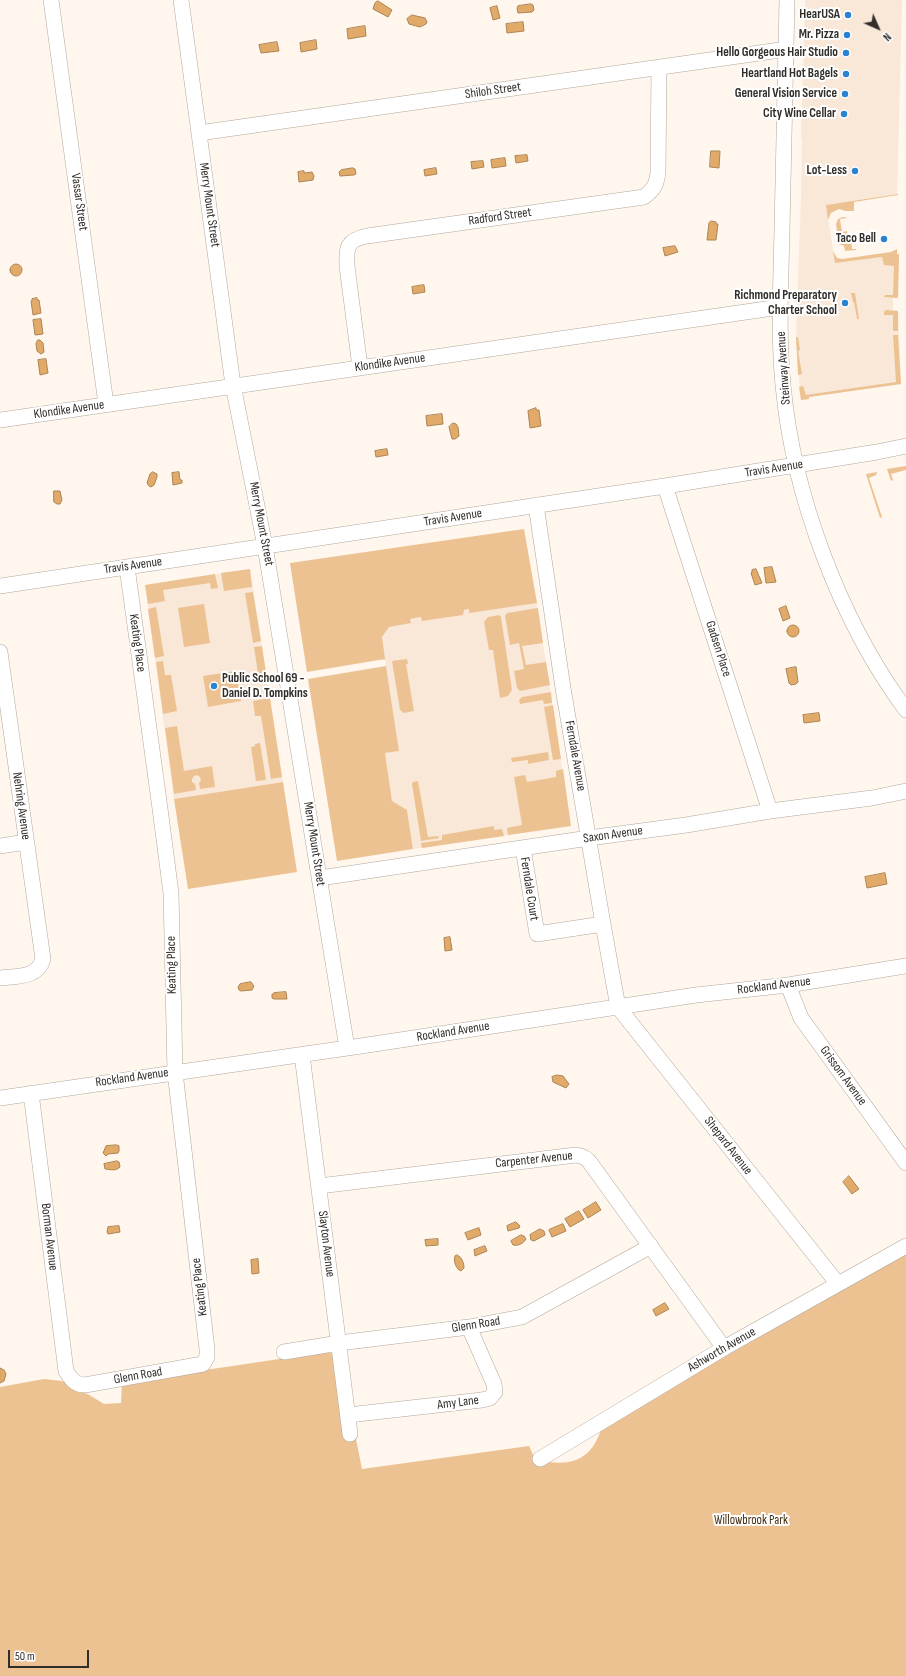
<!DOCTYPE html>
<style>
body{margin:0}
#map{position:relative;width:906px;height:1676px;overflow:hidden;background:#fff6ed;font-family:"Sofia Sans Condensed",sans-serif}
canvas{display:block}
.north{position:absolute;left:858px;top:8px;width:40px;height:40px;-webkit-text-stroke:3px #fff;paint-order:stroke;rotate:135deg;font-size:11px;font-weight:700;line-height:16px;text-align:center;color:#312d29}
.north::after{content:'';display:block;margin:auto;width:14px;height:18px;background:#312d29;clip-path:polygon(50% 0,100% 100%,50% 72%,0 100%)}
.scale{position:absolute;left:8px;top:1650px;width:81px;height:18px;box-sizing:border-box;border:2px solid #312d29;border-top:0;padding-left:5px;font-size:12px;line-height:14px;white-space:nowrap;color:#312d29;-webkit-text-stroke:3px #fff;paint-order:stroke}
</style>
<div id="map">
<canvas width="906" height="1676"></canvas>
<div class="north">N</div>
<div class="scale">50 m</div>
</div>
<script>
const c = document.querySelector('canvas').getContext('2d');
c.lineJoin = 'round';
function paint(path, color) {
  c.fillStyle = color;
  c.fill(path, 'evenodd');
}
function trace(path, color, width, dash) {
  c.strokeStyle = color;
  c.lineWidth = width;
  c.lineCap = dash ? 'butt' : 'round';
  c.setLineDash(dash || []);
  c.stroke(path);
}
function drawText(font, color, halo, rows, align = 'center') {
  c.font = font + ' "Sofia Sans Condensed",sans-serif';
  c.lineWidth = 4;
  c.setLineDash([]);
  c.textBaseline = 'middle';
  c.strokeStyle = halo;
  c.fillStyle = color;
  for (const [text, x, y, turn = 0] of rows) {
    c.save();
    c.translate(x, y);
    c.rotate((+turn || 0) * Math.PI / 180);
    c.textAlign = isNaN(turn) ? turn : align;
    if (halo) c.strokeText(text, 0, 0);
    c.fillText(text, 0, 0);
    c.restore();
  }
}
paint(new Path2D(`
 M805 0H902L897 194 826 205 835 263 899 254 898 298H893V310L898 311 901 384 809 397V399L801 400 796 337 801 199 802 139 801 138Z
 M250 569 283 782 174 799 145 585Z
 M536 598 571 826 413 849 407 810 392 801 385 753 399 751 385 660H381L377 635 386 623Z`), '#f9e8d7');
paint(new Path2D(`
 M898 194V195L854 202V211H846L839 209 831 213 828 220 826 205Z
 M843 217 848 218 840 219 842 232 847 231 848 238H851L852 249H856V250L845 251 844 246 839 244 836 224 838 219Z
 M897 249V254H899L898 298 884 297 885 295H893L894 266 884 265 882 257 835 263 833 251 837 258 842 259 891 252Z
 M851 293H855L859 319H857L854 302H853Z
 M886 310 898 311V331H893V315H884V312Z
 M893 335H898L901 384 809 397V399L801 400 799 387 803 386 806 395 896 382Z
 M796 337H798L800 350 798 351 802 374 798 375Z
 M906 466V470L891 474 893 480 891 481 887 469Z
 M877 472 876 475 869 478 882 517 880 518 866 474Z
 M524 529 537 603 469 613V609L464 610 463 615 422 621 421 617 410 619 411 623 389 627 382 637 385 659 307 672 290 563Z
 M250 569 252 587 224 591 221 573Z
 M215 574 218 588 211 589 210 583 163 590 165 601 148 604 145 585Z
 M253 592 261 641 253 643 245 593Z
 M204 604 210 643 184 647 178 608Z
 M156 607 164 656 155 658 148 609Z
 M538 608 543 643 522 646 526 665 546 662 550 685 520 691 517 688 514 671 524 669 519 643 510 645 505 616 507 613Z
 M499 615 501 617 512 690 508 696 500 698 493 650H489L484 622 488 617Z
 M262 646 266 673 258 674 254 647Z
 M407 659 408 664H406L414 711 404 713 400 710 392 661Z
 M163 661 165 675H171L177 711 163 714 156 662Z
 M386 666 399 751 385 753 392 801 407 810 413 849 337 861 308 679Z
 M236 671 241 701 208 707 203 676Z
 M551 692 552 703 544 704 543 700 520 704 519 700 522 697Z
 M270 698 282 777 271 779 261 716H255L253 701Z
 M553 705 561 759 553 760 544 707Z
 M177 726 184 771 212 766 215 787 200 789 199 783 201 780 200 777 197 775 194 776 192 779V782L195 784 196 790 174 794 165 728Z
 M260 743 266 780 256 781 251 747 255 746V744Z
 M548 752 549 760 528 764V760L512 762 511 758Z
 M563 769 571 826 508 835 507 828 522 825 514 777 525 775 527 782 556 777V771Z
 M418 781 428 837 438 836 439 838 421 841 412 784 413 782Z
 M283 782 297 872 188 889 174 799Z
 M494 826V830L502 829 504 836 422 848 421 843 442 840V835Z
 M906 1254V1676H0V1387L44 1379 62 1381 91 1396 104 1404 121 1403 122 1383 125 1382 326 1352 331 1353 334 1357 345 1440 356 1439 362 1469 529 1446 535 1459C569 1468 592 1462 602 1426Z`), '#edc292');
const water = new Path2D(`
 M378 1 392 10 388 17 373 9 375 3Z
 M531 4 533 5 534 10 532 12 518 13 517 8 518 6Z
 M497 6 500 18 493 20 490 8Z
 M412 15 425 18 427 22 426 24 420 27 409 24 407 19Z
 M523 22 524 31 507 33 506 24Z
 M365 26 366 36 348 39 347 29Z
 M316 40 317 49 301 52 300 43Z
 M277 42 279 51 261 53 259 45Z
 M711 151H720L719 168 710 167Z
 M527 155 528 161 516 163 515 156Z
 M505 158 506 166 492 168 491 160Z
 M483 161 484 167 472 169 471 162Z
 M353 168 355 169 356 174 354 175 340 176 339 172 341 170Z
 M436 168 437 174 425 176 424 170Z
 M304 171V173L312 172 314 176 313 180 299 182 298 172Z
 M711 221 716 222V224H718L716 240H707L709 223Z
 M675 246 678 252 665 256 663 248Z
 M10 270a6 6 0 1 1 12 0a6 6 0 1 1-12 0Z
 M424 285 425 292 413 294 412 287Z
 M37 298V300H39L41 313 33 315 31 301H32V299Z
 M41 319 43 334 35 335 33 320Z
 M38 340H40L43 343 44 352 41 354 37 351 36 344Z
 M46 359 48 373 40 375 38 360Z
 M536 408V410H539L541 426 530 428 528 411Z
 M442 414 443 424 427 426 426 416Z
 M453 423 456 424 458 427 459 436 455 439H452L449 427Z
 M387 449 388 455 376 457 375 451Z
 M153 472 157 474V477L154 485 151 487 149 486 147 483 150 474Z
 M179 472 180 480H182V483L173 485 172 473Z
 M54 491H60L62 500 60 504H57L54 502Z
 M772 567 776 582 766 583 764 568Z
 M756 569 762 583 755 585 751 573 752 572V570Z
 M786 606 790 618 783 621 779 609Z
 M787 631a6 6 0 1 1 12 0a6 6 0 1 1-12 0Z
 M796 667 798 682 796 684 791 685 789 683 786 669Z
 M819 713 820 721 804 723 803 715Z
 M885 873 887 884 867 888 865 877Z
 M450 937 452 950 445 951 444 938Z
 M251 982 254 986 252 990 241 991 239 990 238 987 240 984Z
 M286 992 287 999H274L272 998V994H274V993Z
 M557 1075 563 1076 569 1084 566 1088 553 1082 552 1077Z
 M117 1145 119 1146V1151L118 1153 108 1154 106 1156 103 1153 106 1146Z
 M117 1161 119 1162 120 1167C115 1172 109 1169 105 1169L104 1164Z
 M849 1176 859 1189 852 1194 843 1182Z
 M596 1202 601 1210 588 1218 583 1210Z
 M579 1211 584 1219 570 1227 565 1219Z
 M516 1222 520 1226 519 1228 508 1231 507 1226Z
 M563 1224 566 1231 552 1237 549 1230Z
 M119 1226 120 1232 108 1234 107 1232 108 1227Z
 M479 1228 481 1235 468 1240 465 1233Z
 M540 1229 544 1231 545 1235 534 1241 531 1240 530 1235Z
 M521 1235 524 1236 526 1239C523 1244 518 1246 513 1245L511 1241Z
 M438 1239V1245L426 1246 425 1240Z
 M485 1246 487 1251 475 1256 474 1250Z
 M457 1255C462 1257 464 1263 464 1268L461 1271C456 1269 453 1261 455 1256Z
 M258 1259 259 1273 252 1274 251 1260Z
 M665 1303 669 1309 656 1316 653 1310Z
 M0 1368 4 1370 6 1374 4 1381 0 1383Z`);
paint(water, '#e2aa68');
trace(water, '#ad8455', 1);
const minor = new Path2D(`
 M51 0 106 404
 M181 0 233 385 265 546 347 1048
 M787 0C786 77 784 153 782 229 781 281 778 333 783 385 793 495 840 621 906 710
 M199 133 787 49
 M360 367 347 266C346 247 347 240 367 236L644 197C654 189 656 186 658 173L659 67
 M0 420 780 307
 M665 486 770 811
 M536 505 563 688 603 924 618 1007 838 1284
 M0 586 665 486 877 452 906 446
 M0 652 43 959C38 978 17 976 0 978
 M0 846 26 842
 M523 848 537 934 603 924
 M320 878 589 838 686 825 770 811 872 798 906 791
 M788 985 801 1018 906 1163
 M302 1055 350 1434
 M31 1093 66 1371C71 1379 75 1385 85 1385L203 1364 207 1357V1349L175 1072 171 893 159 801 127 567
 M0 1098 361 1046 696 995 788 985 906 966
 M319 1186 576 1155C583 1156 587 1158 591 1164L724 1348
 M284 1352 339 1343 469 1327 522 1317 651 1246
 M348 1415 482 1400 490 1398 495 1392 494 1384 469 1327
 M540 1459 724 1348 906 1246`);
trace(minor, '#b1a79d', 16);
trace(minor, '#fff', 15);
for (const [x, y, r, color] of [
 [848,15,4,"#2a82d0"],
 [847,35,4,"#2a82d0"],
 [846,53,4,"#2a82d0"],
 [846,74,4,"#2a82d0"],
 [845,94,4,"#2a82d0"],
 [844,114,4,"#2a82d0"],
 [855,171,4,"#2a82d0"],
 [884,239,4,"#2a82d0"],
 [845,303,4,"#2a82d0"],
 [214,686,4,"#2a82d0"]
]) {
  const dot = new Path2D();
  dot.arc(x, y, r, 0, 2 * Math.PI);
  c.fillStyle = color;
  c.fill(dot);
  trace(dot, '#fff', 1.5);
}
drawText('bold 13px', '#312d29', '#fff', [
 ["HearUSA",840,15],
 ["Mr. Pizza",839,35],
 ["Hello Gorgeous Hair Studio",838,53],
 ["Heartland Hot Bagels",838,74],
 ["General Vision Service",837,94],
 ["City Wine Cellar",836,114],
 ["Lot-Less",847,171],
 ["Taco Bell",876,239],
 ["Richmond Preparatory",837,296],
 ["Charter School",837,311],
 ["Public School 69 -",222,679,"left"],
 ["Daniel D. Tompkins",222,694,"left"]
], 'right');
drawText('13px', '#312d29', '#fff', [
 ["Shiloh Street",493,91,-8],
 ["Vassar Street",79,202,82],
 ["Merry Mount Street",209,205,82],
 ["Radford Street",500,217,-8],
 ["Klondike Avenue",390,363,-8],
 ["Steinway Avenue",784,368,-94],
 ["Klondike Avenue",69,410,-8],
 ["Travis Avenue",774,469,-9],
 ["Travis Avenue",453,518,-9],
 ["Merry Mount Street",261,524,79],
 ["Travis Avenue",133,566,-8],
 ["Keating Place",137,643,82],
 ["Gadsen Place",718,649,72],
 ["Ferndale Avenue",575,756,80],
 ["Nehring Avenue",21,806,82],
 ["Saxon Avenue",613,835,-8],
 ["Merry Mount Street",314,844,81],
 ["Ferndale Court",529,889,81],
 ["Keating Place",172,965,-91],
 ["Rockland Avenue",774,986,-7],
 ["Rockland Avenue",453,1032,-9],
 ["Grissom Avenue",843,1076,54],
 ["Rockland Avenue",132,1078,-8],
 ["Shepard Avenue",728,1146,52],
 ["Carpenter Avenue",534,1160,-6],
 ["Borman Avenue",49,1237,83],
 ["Slayton Avenue",326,1244,83],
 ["Keating Place",200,1287,-97],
 ["Glenn Road",476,1325,-9],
 ["Ashworth Avenue",722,1350,-30],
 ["Glenn Road",138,1376,-10],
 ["Amy Lane",458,1403,-7]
]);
drawText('13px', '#452e11', '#fff', [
 ["Willowbrook Park",751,1521]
]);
</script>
